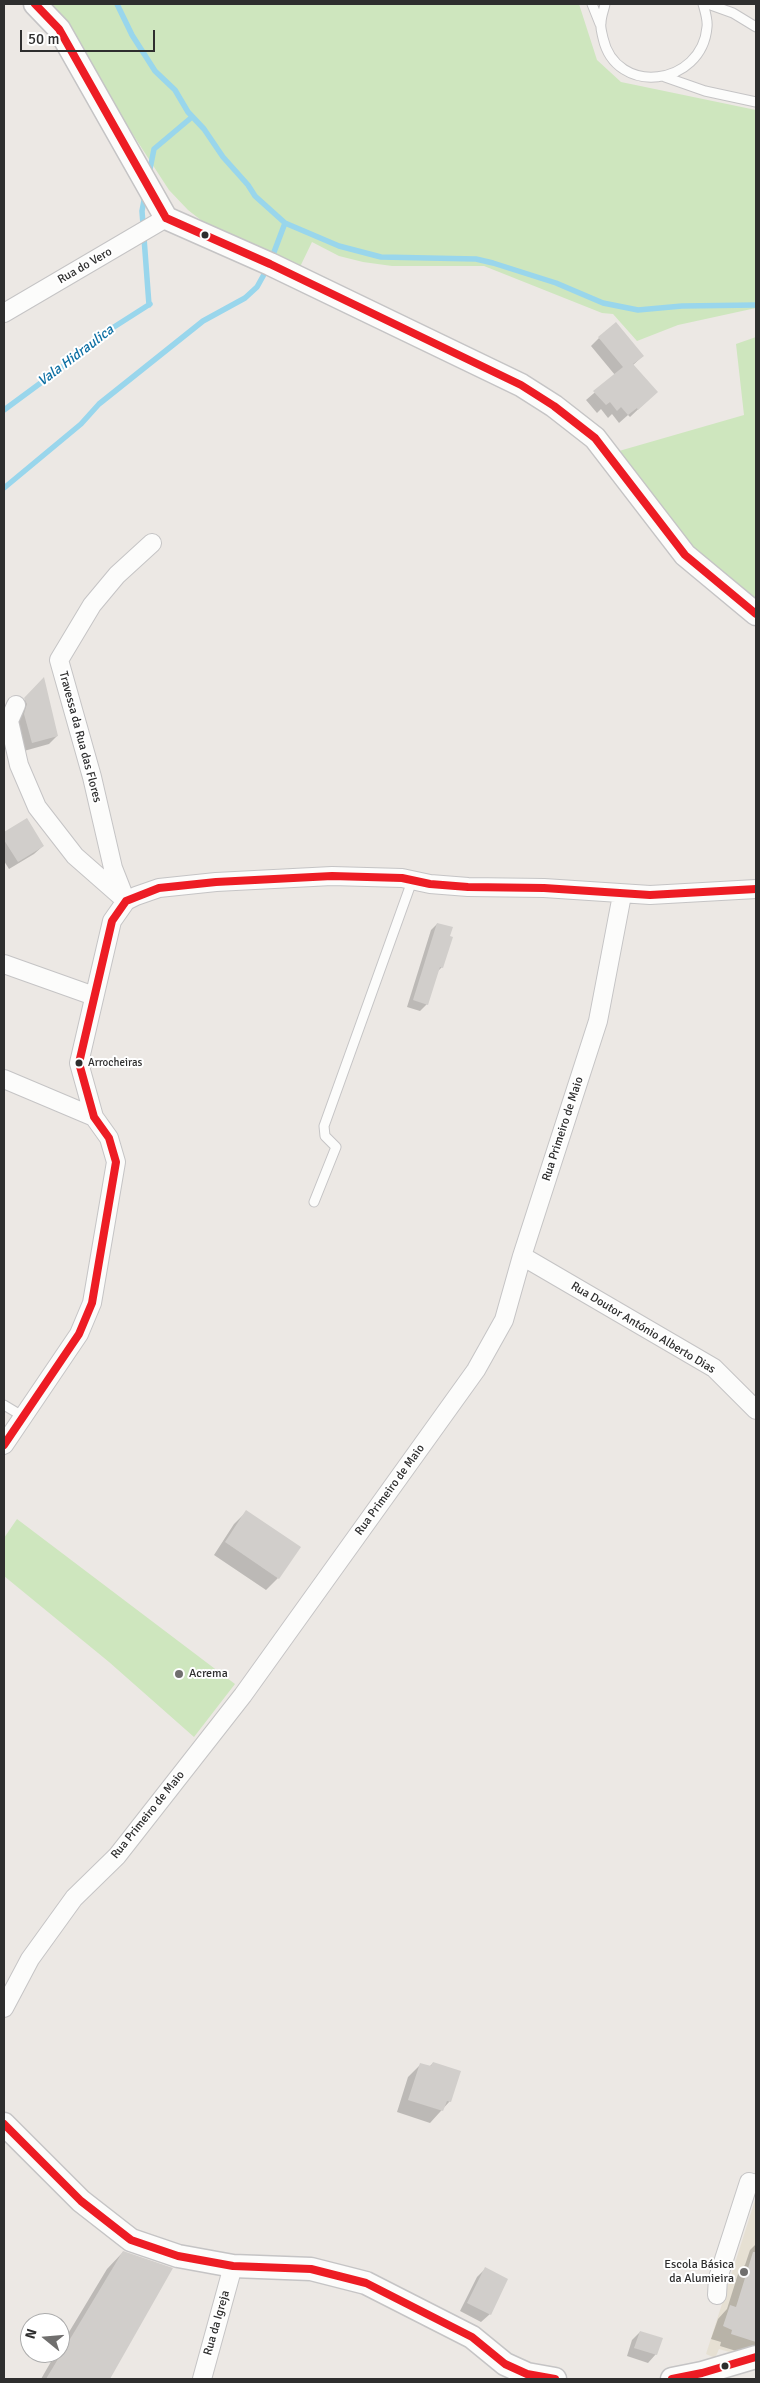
<!DOCTYPE html>
<meta charset="utf-8">
<style>
body{margin:0}
#map{position:relative;width:760px;height:2383px;overflow:hidden;background:#ece8e4;font-family:Signika,sans-serif}
canvas{display:block}
.frame{position:absolute;inset:0;border:5px solid #2e2e2e;pointer-events:none}
.north{position:absolute;left:20px;top:2313px;width:50px;height:50px;box-sizing:border-box;background:#fff;border:1px solid #ababab;border-radius:50%;rotate:287deg;font-size:14px;font-weight:700;line-height:20px;text-align:center;color:#2e2e2e}
.north::after{content:'';display:block;margin:auto;width:18px;height:22px;background:#706f6e;clip-path:polygon(50% 0,100% 100%,50% 72%,0 100%)}
.scale{position:absolute;left:20px;top:30px;width:135px;height:22px;box-sizing:border-box;border:2px solid #2e2e2e;border-top:0;padding-left:6px;font-size:15px;line-height:18px;white-space:nowrap;color:#2e2e2e;-webkit-text-stroke:4px #fff;paint-order:stroke}
</style>
<div id="map">
<canvas width="760" height="2383"></canvas>
<div class="frame"></div>
<div class="north">N</div>
<div class="scale">50 m</div>
</div>
<script>
const c = document.querySelector('canvas').getContext('2d');
c.lineJoin = 'round';
function paint(path, color) {
  c.fillStyle = color;
  c.fill(path, 'evenodd');
}
function trace(path, color, width, dash) {
  c.strokeStyle = color;
  c.lineWidth = width;
  c.lineCap = dash ? 'butt' : 'round';
  c.setLineDash(dash || []);
  c.stroke(path);
}
function drawText(font, color, halo, rows, align = 'center') {
  c.font = font + ' Signika,sans-serif';
  c.lineWidth = 4;
  c.setLineDash([]);
  c.textBaseline = 'middle';
  c.strokeStyle = halo;
  c.fillStyle = color;
  for (const [text, x, y, turn = 0] of rows) {
    c.save();
    c.translate(x, y);
    c.rotate((+turn || 0) * Math.PI / 180);
    c.textAlign = isNaN(turn) ? turn : align;
    if (halo) c.strokeText(text, 0, 0);
    c.fillText(text, 0, 0);
    c.restore();
  }
}
paint(new Path2D(`
 M756 2197V2346L733 2353 719 2349 715 2358 706 2354Z`), '#e6e0d3');
paint(new Path2D(`
 M48 4H579L597 60 621 82 756 110V308L678 325 637 341 613 314 602 313 484 266H392L363 262 339 256 312 242 298 271 206 224 188 210 169 190Z
 M756 337V604L721 576 690 543 619 451 744 415 736 344Z
 M17 1519 235 1684 194 1737 109 1662 4 1576V1538Z`), '#cee6be');
paint(new Path2D(`
 M599 338 643 356 633 365 648 400 630 417 628 415 619 423 612 414 608 418 601 409 597 413 586 400 615 375 591 346Z
 M36 687 57 736 49 744 24 751 16 723 17 708Z
 M27 819 43 846 34 854 9 869 4 861V833Z
 M437 924 442 967 437 972 427 1004 420 1011 407 1007 431 930Z
 M246 1512 278 1578 266 1590 214 1555 234 1524Z
 M433 2063 450 2101 430 2123 397 2112 408 2077 421 2064 429 2067Z
 M756 2244V2344L746 2354 720 2346 721 2342 711 2339 718 2319 727 2309 739 2271 745 2265 750 2250Z
 M123 2252 171 2269 109 2379H41L56 2353H60V2347L107 2269Z
 M485 2269 490 2314 481 2322 460 2311 477 2277Z
 M640 2332 656 2354 648 2363 627 2356 632 2340Z`), '#0003');
trace(new Path2D(`
 M117 4 132 35 155 71 175 90 188 112 204 129 223 157 248 185 255 196 285 223
 M149 174 154 149 192 117
 M145 195 142 211 149 305
 M271 260 285 223 339 246 381 257 476 259 493 263 556 283 603 303 638 310 682 306 756 305
 M4 410 88 348 103 334 150 304
 M4 488 81 424 99 404 203 321 245 298 257 287 267 269`), '#99d6ec', 5.5);
paint(new Path2D(`
 M616 322 644 356 633 364 658 392 638 410 637 408 628 415 621 407 617 411 610 402 606 405 593 391 623 367 598 337Z
 M44 677 58 736 32 743 24 714 27 704 24 698Z
 M27 818 44 846 18 862 4 840V832Z
 M437 923 453 927 450 936 453 937 443 968 440 967 428 1005 413 1000Z
 M246 1510 301 1547 279 1579 225 1542Z
 M433 2062 461 2071 451 2102 447 2101 443 2111 408 2100 420 2063 431 2066Z
 M123 2251 173 2268 110 2379H46Z
 M753 2252H756V2342L731 2334 732 2330 723 2326 730 2305 736 2307Z
 M485 2267 508 2279 491 2315 467 2303Z
 M640 2331 663 2338 657 2355 634 2348Z`), '#d1cecb');
const service = new Path2D(`
 M592 4 600 24
 M605 4C604 10 601 16 601 23 600 27 602 33 603 38 616 97 702 86 707 27 708 20 705 11 703 4
 M708 4 733 13 756 27
 M665 77 705 91 756 102
 M314 1202 336 1147 325 1136 324 1126 412 881
 M4 1405 24 1417`);
const minor = new Path2D(`
 M4 313 166 218
 M16 705 9 721 19 765 37 807 75 856 124 899
 M126 901 113 868 92 777 59 660 92 605 117 575 152 543
 M4 964 94 996
 M4 1079 94 1117
 M522 1256 714 1368 756 1410
 M4 1445 79 1334 92 1303 116 1162 109 1138 94 1117 79 1063 112 921 126 901 136 896 159 888 216 882 332 876 402 878 430 884 468 887 544 888 650 895 756 889
 M4 2008 30 1959 74 1898 117 1856 243 1695 476 1370 504 1320 522 1256 598 1021 622 895
 M717 2295 718 2278 749 2182 756 2184
 M202 2379 233 2266`);
const tertiary = new Path2D(`
 M35 4 59 29 166 218 270 264 521 385 554 406 595 438 685 555 756 614
 M4 2124 81 2201 131 2240 178 2256 233 2266 311 2269 366 2283 472 2337 505 2364 527 2374 555 2379
 M672 2379 702 2373 756 2357`);
trace(service, '#c5c4c5', 11);
trace(minor, '#c5c4c5', 20);
trace(tertiary, '#c5c4c5', 25);
trace(service, '#fcfcfb', 9);
trace(minor, '#fcfcfb', 18);
trace(tertiary, '#fcfcfb', 22);
trace(new Path2D(`
 M35 4 59 29 166 218
 M166 218 270 264 521 385 554 406 595 438 685 555 756 614
 M4 1445 79 1334 92 1303 116 1162 109 1138 94 1117 79 1063 112 921 126 901 159 888 216 882 332 876 402 878 430 884 468 887 544 888 650 895 756 889
 M4 2124 81 2201 131 2240 178 2256 233 2266 311 2269 366 2283 472 2337 505 2364 527 2374 555 2379
 M672 2379 702 2373 756 2357`), '#ed1c24', 8);
for (const [x, y, r, color] of [
 [205,235,4.5,"#2e2e2e"],
 [79,1063,4.5,"#2e2e2e"],
 [179,1674,5,"#706f6e"],
 [744,2272,5,"#706f6e"],
 [725,2366,4.5,"#2e2e2e"]
]) {
  const dot = new Path2D();
  dot.arc(x, y, r, 0, 2 * Math.PI);
  c.fillStyle = color;
  c.fill(dot);
  trace(dot, '#fff', 2);
}
drawText('11px', '#2e2e2e', '#fff', [
 ["Arrocheiras",88,1063]
], 'left');
drawText('12px', '#2e2e2e', '#fff', [
 ["Rua do Vero",85,266,-30],
 ["Travessa da Rua das Flores",80,737,75],
 ["Rua Primeiro de Maio",563,1129,-72],
 ["Rua Doutor António Alberto Dias",643,1328,31],
 ["Rua Primeiro de Maio",390,1490,-54],
 ["Rua Primeiro de Maio",148,1815,-51],
 ["Rua da Igreja",217,2323,-74]
]);
drawText('12px', '#2e2e2e', '#fff', [
 ["Acrema",189,1674],
 ["Escola Básica",734,2265,"right"],
 ["da Alumieira",734,2279,"right"]
], 'left');
drawText('italic 14px', '#0d6fa3', '#fff', [
 ["Vala Hidraulica",76,356,-37]
]);
</script>
